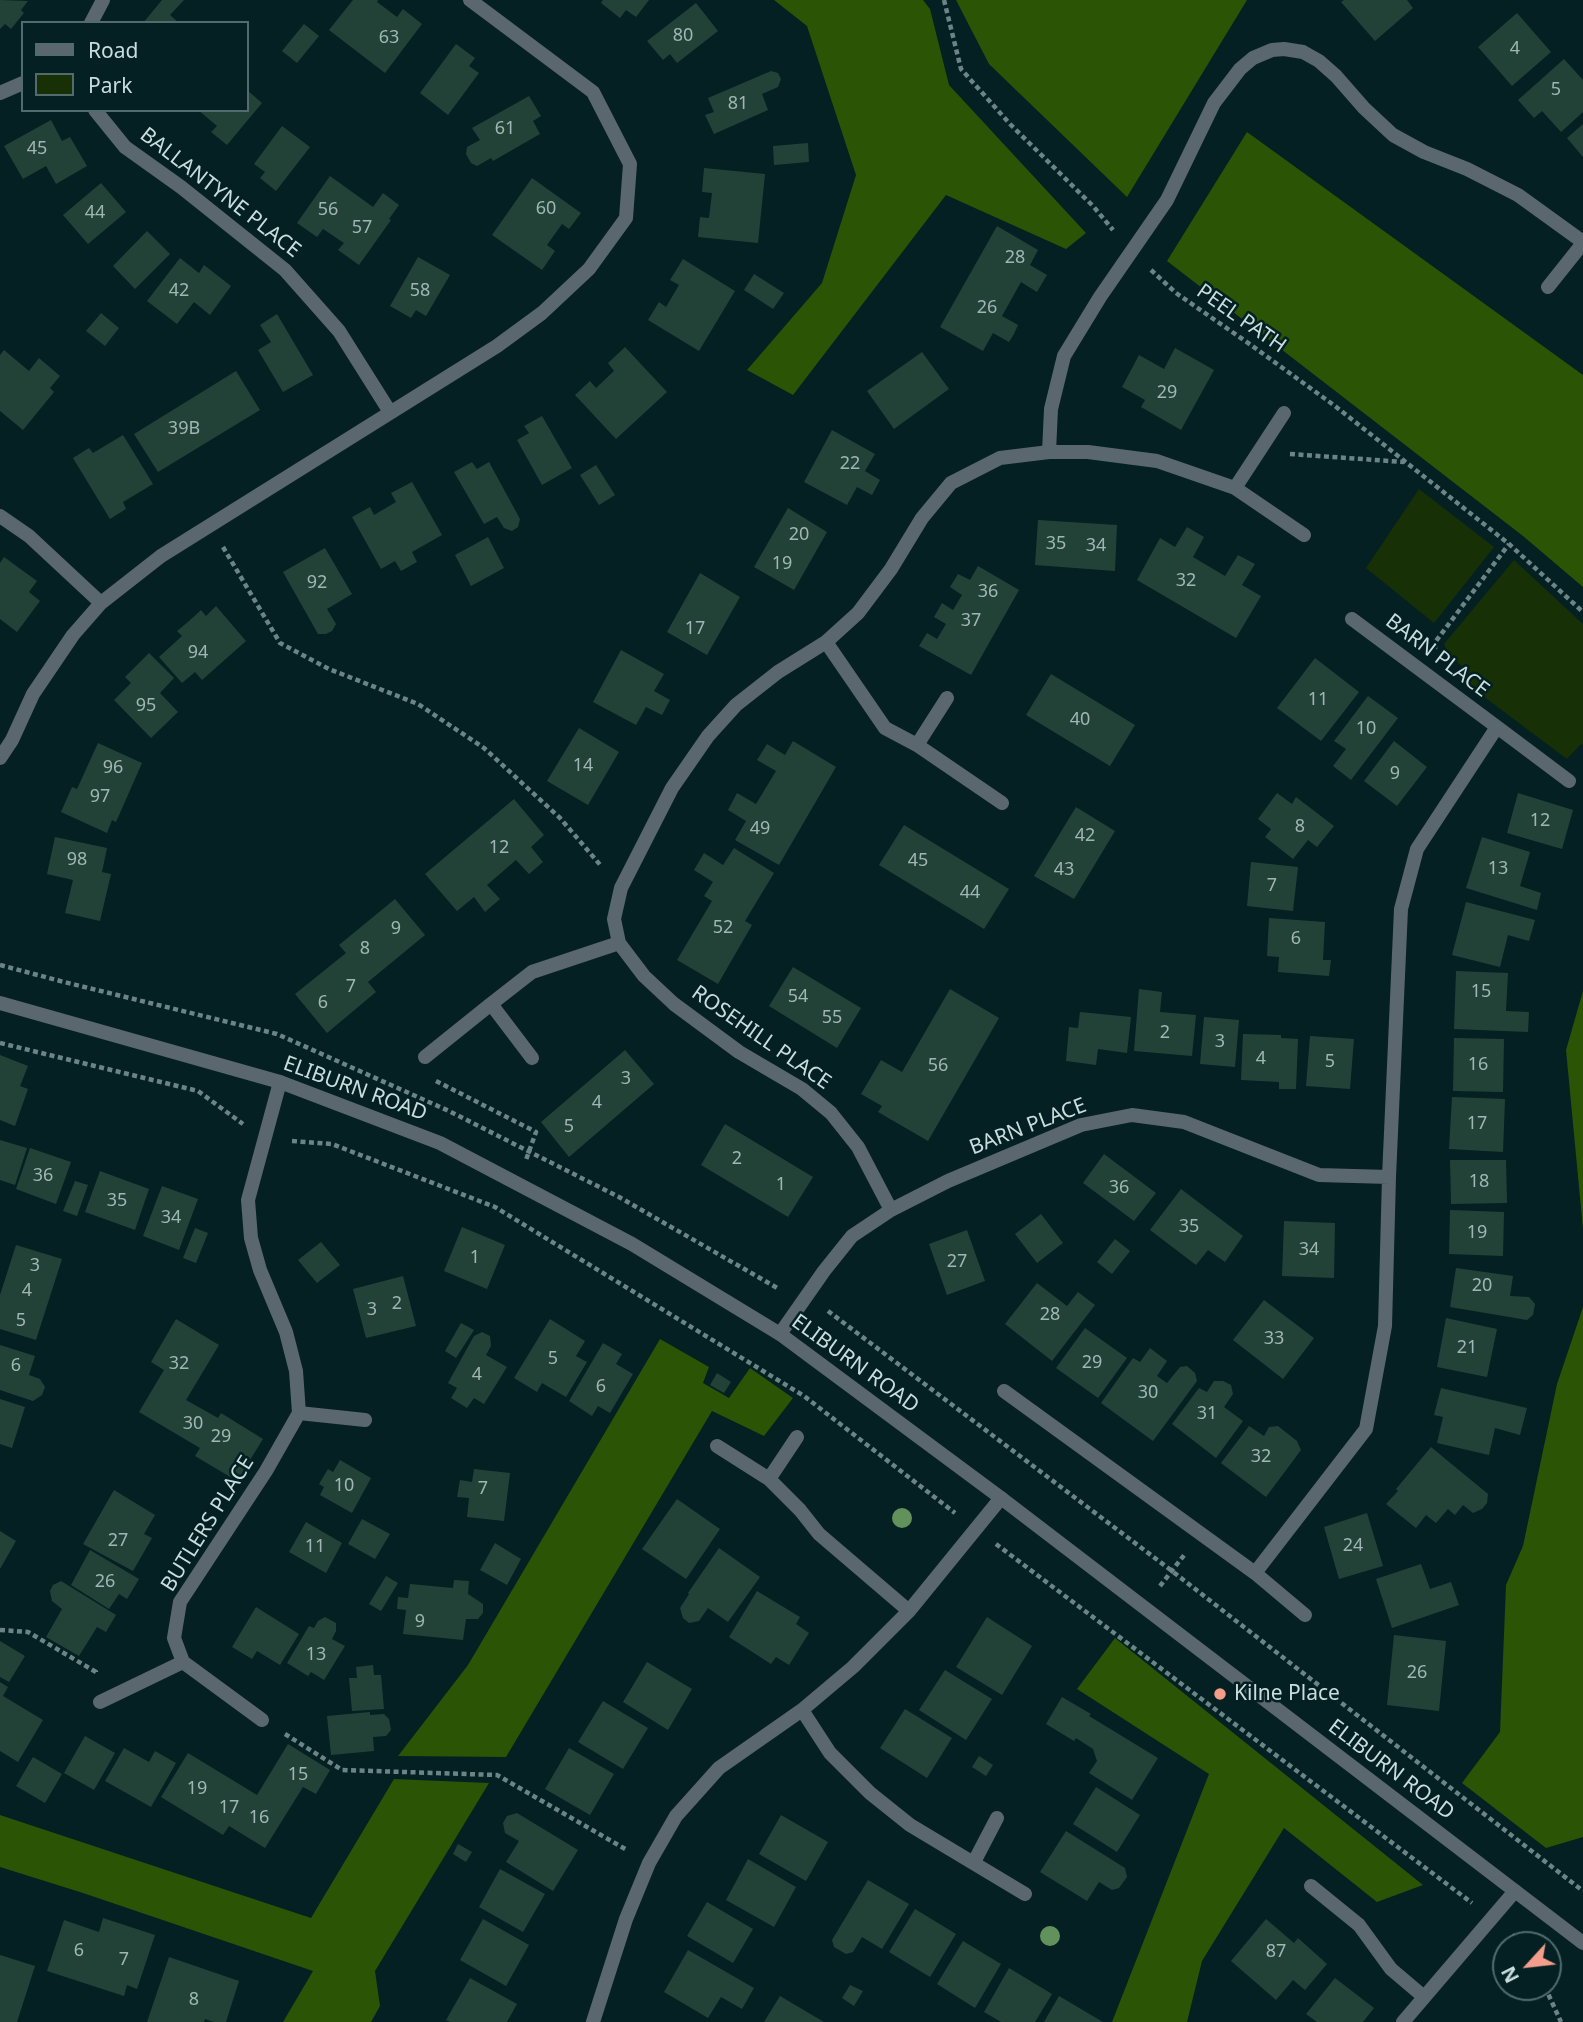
<!DOCTYPE html>
<style>
body{margin:0}
#map{position:relative;width:1583px;height:2022px;overflow:hidden;background:#042022;font-family:"Noto Sans",sans-serif}
canvas{display:block}
.legend{position:absolute;left:21px;top:21px;width:228px;height:91px;box-sizing:border-box;background:#042022;border:2px solid #536b6d;margin:0;padding:9px 12px;list-style:none;font-size:21px;color:#c9dcde}
.legend li{display:flex;align-items:center;gap:14px;height:35px}
.legend b{width:35px;border:2px solid #536b6d}
.north{position:absolute;left:1492px;top:1931px;width:70px;height:70px;box-sizing:border-box;background:#042022;border:2px solid #536b6d;border-radius:50%;rotate:243deg;font-size:19px;font-weight:700;line-height:28px;text-align:center;color:#c9dcde}
.north::after{content:'';display:block;margin:auto;width:24px;height:32px;background:#f49d8b;clip-path:polygon(50% 0,100% 100%,50% 72%,0 100%)}
</style>
<div id="map">
<canvas width="1583" height="2022"></canvas>
<ul class="legend">
<li><b style="height:9px;background:#5b676f"></b>Road</li>
<li><b style="height:19px;background:#173005"></b>Park</li>
</ul>
<div class="north">N</div>
</div>
<script>
const c = document.querySelector('canvas').getContext('2d');
c.lineJoin = 'round';
function paint(path, color) {
  c.fillStyle = color;
  c.fill(path, 'evenodd');
}
function trace(path, color, width, dash) {
  c.strokeStyle = color;
  c.lineWidth = width;
  c.lineCap = dash ? 'butt' : 'round';
  c.setLineDash(dash || []);
  c.stroke(path);
}
function drawText(font, color, halo, rows, align = 'center') {
  c.font = font + ' "Noto Sans",sans-serif';
  c.lineWidth = 5;
  c.setLineDash([]);
  c.textBaseline = 'middle';
  c.strokeStyle = halo;
  c.fillStyle = color;
  for (const [text, x, y, turn = 0] of rows) {
    c.save();
    c.translate(x, y);
    c.rotate((+turn || 0) * Math.PI / 180);
    c.textAlign = isNaN(turn) ? turn : align;
    if (halo) c.strokeText(text, 0, 0);
    c.fillText(text, 0, 0);
    c.restore();
  }
}
paint(new Path2D(`
 M1419 489 1494 547 1434 623 1366 568Z
 M1514 560 1583 624V745L1581 744 1567 759 1459 678 1463 667 1449 656 1444 644Z`), '#173005');
paint(new Path2D(`
 M774 0H923L930 9 949 85 1086 233 1066 249 946 195 793 395 747 370 822 283 856 175 807 26Z
 M956 0H1247L1127 197 989 64Z
 M1247 132 1583 375V587L1523 536 1167 261Z
 M1583 991V1229L1566 1050Z
 M1583 1307V1837L1546 1848 1462 1783 1500 1732 1506 1585 1523 1546 1557 1384Z
 M660 1339 709 1367 703 1383 729 1398 750 1368 793 1398 764 1436 712 1411 506 1757 398 1756 468 1665Z
 M1115 1638 1423 1885 1377 1902 1284 1828 1202 1961 1187 2022H1112L1209 1774 1077 1689Z
 M394 1779 489 1783 375 1971 380 2006 371 2022H283L313 1971 83 1893 0 1867V1815L311 1918Z`), '#2b5405');
paint(new Path2D(`
 M0 0 28 1 21 10 24 13 11 29 5 24 0 29Z
 M162 0H184L170 15 179 23H143Z
 M353 0H378L377 2 397 17 403 9 422 24 385 73 329 30Z
 M603 0H649L636 17 626 10 620 18 601 3Z
 M1344 0H1407L1413 8 1375 41 1341 2Z
 M696 3 718 31 677 63 670 54 663 60 647 41Z
 M1517 13 1551 52 1512 86 1478 47Z
 M304 24 319 36 297 63 282 51Z
 M456 44 475 58 469 66 479 73 448 115 420 93Z
 M1564 59 1583 80V112L1561 132 1542 111 1534 118 1518 100Z
 M771 71 778 73 781 79 778 87 762 94 768 110 714 134 705 115 714 112 708 98Z
 M247 90 262 103 227 145 211 132 217 126 198 110H247Z
 M529 96 541 116 533 121 540 134 493 161 491 158 477 166 471 163 466 154 467 147 480 140 472 128Z
 M51 120 62 141 70 137 87 166 56 184 46 166 23 179 4 146Z
 M1583 124V157L1567 138Z
 M282 126 310 147 276 191 260 178 265 172 254 164Z
 M808 143 809 162 774 165 773 146Z
 M704 168 765 174 758 243 698 237 700 217 709 218 712 193 702 192Z
 M330 176 373 207 383 193 399 205 389 219 391 220 359 265 338 250 344 243 323 229 317 237 297 223Z
 M532 178 581 213 569 229 562 224 547 245 555 251 542 270 492 235Z
 M101 183 126 212 88 244 63 215Z
 M997 226 1038 250 1030 265 1047 275 1037 292 1021 282 1002 316 1018 325 1014 334 1009 342 993 333 983 351 940 327Z
 M147 231 170 254 135 289 113 266Z
 M418 257 450 275 426 316 416 310 411 318 390 306Z
 M180 258 199 273 204 265 231 286 210 315 194 302 177 324 147 301Z
 M683 259 735 291 699 351 648 320 659 302 666 307 679 285 670 280Z
 M754 274 784 293 773 309 744 290Z
 M101 313 119 328 105 346 86 331Z
 M277 314 313 375 283 392 258 350 271 342 260 325Z
 M625 347 667 392 616 439 575 395 590 381 596 388 614 371 608 363Z
 M1175 348 1214 370 1181 430 1141 407 1145 400 1122 387 1139 355 1164 369Z
 M4 350 29 371 39 358 60 376 50 388 54 392 23 430 0 411V355Z
 M922 352 949 389 894 429 867 391Z
 M236 371 260 410 158 472 134 434Z
 M542 416 572 468 542 485 517 440 529 433 524 426Z
 M832 430 875 454 865 471 880 480 872 495 857 487 847 505 804 482Z
 M123 435 153 484 123 502 126 509 110 519 73 458 89 448 93 453Z
 M472 462 477 469 489 462 520 519 518 527 512 531 504 528 497 517 484 524 454 472Z
 M596 465 615 495 599 505 580 475Z
 M412 482 442 535 412 552 417 562 401 571 395 561 381 569 352 517 370 507 374 515 396 502 391 493Z
 M788 508 827 532 794 590 754 567Z
 M1038 520 1117 525 1115 571 1035 565Z
 M1187 527 1204 537 1193 557 1225 576 1238 555 1255 564 1242 585 1261 596 1236 638 1137 580 1160 538 1175 547Z
 M488 537 504 568 471 586 455 555Z
 M325 548 352 594 327 609 336 624 332 631 326 634H318L283 572Z
 M4 557 37 581 29 592 40 601 17 632 0 619V563Z
 M978 566 1019 590 971 675 919 646 927 633 937 639 946 624 934 617 942 603 953 610 962 595 950 587 958 574 970 580Z
 M700 573 740 597 707 655 667 632Z
 M216 606 246 641 202 680 195 672 182 683 159 657 182 636 177 631 189 621 201 610 206 616Z
 M621 650 664 674 654 691 670 700 662 715 646 707 636 725 593 702Z
 M149 653 174 678 160 693 178 712 151 738 114 700 131 683 125 677Z
 M1315 658 1359 692 1321 741 1277 708Z
 M1051 674 1135 725 1110 766 1026 715Z
 M1368 696 1398 718 1351 780 1333 766 1346 749 1334 741Z
 M579 728 619 752 588 805 547 781Z
 M793 741 836 767 779 865 735 840 746 821 728 810 737 793 756 804 776 771 757 760 767 744 785 755Z
 M1394 741 1427 767 1397 806 1364 781Z
 M98 743 142 763 116 822 112 820 107 833 61 812 72 787 77 789Z
 M1277 793 1292 804 1296 797 1334 826 1317 847 1308 840 1293 859 1265 837 1271 829 1258 819Z
 M1518 793 1573 810 1562 849 1507 833Z
 M514 799 544 835 531 847 543 862 529 874 516 860 487 885 500 899 485 912 474 897 457 911 425 874Z
 M1076 807 1115 831 1074 899 1034 876Z
 M904 825 1009 889 984 929 879 865Z
 M55 837 107 848 102 872 111 874 100 921 65 913 73 880 47 874Z
 M1482 837 1530 852 1520 886 1541 893 1537 910 1466 888Z
 M734 848 774 873 745 921 752 925 718 984 677 960 712 901 704 896 713 882 694 870 704 853 723 865Z
 M1251 862 1298 867 1293 911 1247 906Z
 M395 899 425 935 368 982 376 992 327 1033 295 994 346 953 339 945Z
 M1466 902 1535 920 1529 941 1508 935 1500 967 1452 955Z
 M1269 918 1325 922 1323 960H1331L1329 976 1278 972 1279 957 1267 956Z
 M793 967 861 1008 837 1048 769 1006Z
 M1456 971 1508 973 1506 1011 1529 1012 1528 1032 1454 1029Z
 M950 989 999 1018 928 1141 878 1112 882 1106 861 1094 881 1060 902 1072Z
 M1139 989 1162 992 1160 1012 1196 1015 1192 1056 1134 1051Z
 M1080 1012 1131 1017 1127 1053 1098 1049 1096 1065 1066 1061 1069 1027 1078 1028Z
 M1204 1017 1239 1020 1235 1067 1200 1064Z
 M1243 1034 1281 1035V1038L1298 1039 1296 1089H1279V1082L1241 1080Z
 M1310 1036 1354 1039 1350 1089 1306 1086Z
 M1454 1038 1504 1039 1503 1092 1453 1091Z
 M625 1050 654 1084 569 1157 541 1122Z
 M0 1055 28 1066 20 1086 28 1089 15 1126 0 1120Z
 M1452 1097 1505 1099 1503 1152 1449 1149Z
 M725 1124 813 1177 788 1217 701 1165Z
 M0 1140 27 1148 15 1185 0 1180Z
 M30 1148 71 1162 56 1204 16 1189Z
 M1104 1154 1156 1193 1134 1221 1083 1183Z
 M1450 1160H1506L1507 1203 1451 1204Z
 M100 1171 149 1189 135 1230 85 1212Z
 M75 1181 88 1185 77 1216 63 1211Z
 M162 1186 198 1199 179 1250 143 1236Z
 M1181 1189 1243 1236 1225 1262 1208 1250 1196 1265 1150 1230Z
 M1450 1210 1504 1212 1503 1256 1449 1254Z
 M1041 1214 1063 1243 1037 1263 1015 1234Z
 M1284 1221 1335 1223 1334 1278 1282 1276Z
 M462 1227 505 1245 487 1289 444 1271Z
 M195 1228 208 1233 196 1263 183 1258Z
 M967 1230 985 1281 947 1295 929 1244Z
 M1115 1239 1130 1251 1112 1274 1097 1262Z
 M321 1242 340 1265 317 1283 298 1260Z
 M16 1245 62 1259 36 1340 0 1329V1295Z
 M1456 1268 1513 1276 1510 1296 1529 1297 1535 1304 1533 1315 1527 1320 1450 1307Z
 M403 1276 416 1326 366 1338 353 1289Z
 M1037 1283 1067 1306 1078 1292 1095 1305 1052 1361 1005 1324Z
 M1264 1300 1314 1338 1283 1379 1233 1340Z
 M1446 1318 1497 1329 1487 1377 1437 1367Z
 M176 1319 219 1345 186 1400 218 1418 221 1413 263 1439 237 1481 195 1456 200 1448 139 1412 164 1370 151 1362Z
 M550 1319 585 1341 576 1356 587 1362 566 1397 542 1383 537 1392 514 1378Z
 M461 1323 474 1330 456 1358 445 1351Z
 M1085 1328 1127 1358 1098 1398 1056 1368Z
 M482 1332 490 1336 491 1346 486 1355 507 1367 484 1404 474 1398 467 1408 451 1398 457 1388 448 1383 474 1336Z
 M603 1343 622 1354 616 1364 633 1374 610 1413 598 1406 592 1416 569 1401Z
 M0 1345 35 1356 29 1375 40 1379 45 1387 42 1395 33 1401 0 1390Z
 M1150 1348 1167 1361 1157 1376 1167 1383 1180 1367 1187 1366 1195 1373 1197 1381 1153 1441 1101 1403 1133 1358 1140 1362Z
 M717 1373 731 1382 724 1393 710 1385Z
 M1214 1381H1223L1231 1385 1233 1394 1224 1407 1243 1421 1216 1458 1172 1424 1199 1388 1207 1392Z
 M1441 1388 1527 1408 1520 1435 1495 1428 1489 1455 1437 1443 1443 1417 1434 1415Z
 M0 1399 25 1407 12 1448 0 1444Z
 M1249 1426 1264 1436 1269 1427 1278 1426 1297 1441 1301 1450 1266 1497 1221 1463Z
 M1431 1447 1488 1494 1487 1503 1482 1509 1473 1513 1463 1505 1455 1515 1448 1509 1436 1523 1426 1515 1416 1528 1386 1504 1398 1491 1396 1489Z
 M340 1460 371 1478 352 1513 320 1495 324 1487 319 1484 328 1469 333 1472Z
 M474 1469 510 1473 504 1521 467 1517 469 1498 457 1497 460 1480 472 1482Z
 M114 1490 155 1515 144 1534 152 1538 133 1571 83 1544Z
 M677 1499 720 1529 686 1579 642 1549Z
 M1367 1513 1383 1566 1339 1579 1324 1527Z
 M362 1519 390 1534 375 1559 348 1544Z
 M306 1522 342 1543 326 1573 289 1552Z
 M0 1531 16 1541 0 1569Z
 M495 1543 521 1559 507 1585 480 1570Z
 M719 1548 760 1577 728 1622 708 1608 699 1621 689 1623 683 1618 680 1608 689 1594 688 1593Z
 M90 1550 139 1579 127 1599 119 1594 109 1609 71 1585Z
 M1421 1564 1430 1589 1451 1582 1459 1605 1392 1628 1376 1579Z
 M386 1576 398 1583 381 1611 369 1604Z
 M454 1580 469 1581 468 1594 483 1604V1613L478 1619H466L463 1640 403 1634 406 1610 397 1609 398 1597 408 1598 410 1584 453 1588Z
 M61 1581 116 1615 106 1632 97 1627 79 1656 46 1637 62 1609 52 1601 50 1591 53 1585Z
 M757 1591 800 1617 796 1624 809 1633 789 1665 776 1657 771 1664 729 1637Z
 M256 1607 299 1634 280 1665 257 1651 252 1659 232 1647Z
 M325 1617 336 1623V1631L332 1639 345 1646 324 1680 311 1672 308 1676 287 1663 309 1626 314 1628 318 1621Z
 M987 1617 1032 1646 1002 1695 956 1667Z
 M1394 1635 1446 1641 1439 1711 1387 1705Z
 M0 1641 25 1656 9 1682 0 1677Z
 M647 1662 692 1689 668 1730 623 1702Z
 M373 1665 374 1675H381L384 1709 352 1711 349 1678H357L356 1667Z
 M945 1670 992 1699 966 1740 919 1710Z
 M0 1682 8 1687 3 1696 43 1720 18 1762 0 1751Z
 M1062 1697 1091 1714 1089 1716 1158 1758 1132 1800 1089 1773 1097 1761 1093 1749 1076 1738 1074 1741 1046 1724Z
 M603 1701 648 1728 623 1769 578 1742Z
 M905 1709 952 1738 927 1778 880 1748Z
 M370 1712V1715L384 1714 389 1719 391 1730 386 1736 373 1737 374 1751 331 1755 327 1716Z
 M85 1736 115 1753 94 1790 64 1773Z
 M288 1744 330 1770 316 1794 303 1787 265 1848 229 1826 223 1835 161 1797 188 1753 257 1795Z
 M124 1748 149 1762 155 1751 176 1763 151 1807 105 1781Z
 M569 1748 614 1774 590 1815 545 1789Z
 M979 1756 993 1765 986 1776 972 1767Z
 M33 1757 62 1774 45 1803 16 1786Z
 M1096 1787 1140 1815 1117 1852 1073 1824Z
 M517 1813 578 1850 553 1891 506 1862 519 1841 505 1833 503 1823 507 1816Z
 M781 1815 828 1842 806 1881 759 1854Z
 M1066 1831 1125 1868 1127 1877 1119 1888 1112 1890 1099 1882 1087 1901 1040 1872Z
 M458 1844 472 1852 466 1862 453 1854Z
 M748 1859 796 1887 774 1927 726 1900Z
 M500 1869 545 1894 523 1932 479 1907Z
 M868 1880 909 1904 882 1949 862 1937 853 1952 846 1954 834 1947 832 1940Z
 M707 1902 753 1929 733 1963 687 1936Z
 M915 1909 956 1934 930 1977 889 1952Z
 M103 1918 155 1935 137 1989 127 1985 124 1996 47 1971 64 1920 99 1932Z
 M483 1919 529 1945 506 1986 460 1960Z
 M1266 1919 1294 1943 1298 1938 1327 1964 1305 1990 1293 1980 1276 2000 1231 1961Z
 M963 1941 1001 1964 975 2008 937 1984Z
 M688 1950 754 1988 742 2009 721 1997 708 2018 664 1992Z
 M0 1955 35 1966 17 2022H0Z
 M169 1957 239 1981 226 2022H214L205 2019 204 2022H147Z
 M1009 1968 1052 1994 1035 2022H1001L984 2012Z
 M470 1978 517 2004 507 2022H450L446 2020Z
 M1335 1978 1374 2008 1363 2022H1317L1306 2014Z
 M850 1985 863 1991 854 2006 842 1998Z
 M780 1996 824 2022H764Z
 M1059 1996 1103 2022H1044Z`), '#234237');
trace(new Path2D(`
 M944 0 961 69 1010 124 1093 206 1113 230
 M1151 270 1176 293 1251 345 1335 406 1509 544 1583 612
 M1290 454 1404 462
 M223 547 280 643 329 669 418 704 484 748 560 818 602 867
 M1435 649 1436 641 1509 544
 M0 965 64 982 277 1034 449 1111 619 1197 779 1289
 M0 1043 198 1091 243 1124
 M436 1081 536 1132 526 1160
 M292 1141 332 1144 495 1207 804 1396 955 1513
 M828 1311 1172 1571 1583 1891
 M996 1544 1472 1903
 M1160 1586 1185 1554
 M0 1630 28 1632 96 1672V1674
 M285 1734 342 1770 497 1775 627 1850
 M1512 1935 1525 1945
 M1545 1987 1561 2022`), '#6d8486', 4.5, [5, 3.5]);
trace(new Path2D(`
 M1311 1886 1359 1925 1391 1969 1424 1997`), '#5b676f', 14);
trace(new Path2D(`
 M91 23 103 0
 M0 93 23 83
 M95 110 125 147 181 187 285 270 339 331 390 412
 M1548 287 1583 243
 M1049 452H1088L1157 461 1235 488 1304 535
 M1235 488 1284 413
 M0 516 29 536 101 603
 M826 642 885 728 917 745 1002 803
 M1497 727 1569 781
 M917 745 947 698
 M0 758 12 740 33 694 73 635 101 603 161 556 497 346 542 313 589 269 626 218 630 164 593 92 470 0
 M425 1057 491 1004
 M532 1058 491 1004 532 972 619 943
 M891 1210 858 1147 831 1113 802 1089 739 1052 674 1004 644 976 619 943 614 919 621 888 672 788 708 736 736 705 778 672 826 642 858 613 891 569 922 518 951 483 1000 458 1049 452 1051 409 1064 356 1100 297 1167 200 1214 103 1240 69 1253 58 1272 50 1284 49 1303 52 1319 61 1336 76 1364 108 1393 135 1424 152 1467 169 1518 195 1583 242
 M780 1334 824 1271 852 1236 891 1210 948 1181 1081 1125 1132 1115 1184 1122 1319 1175 1389 1177 1401 909 1417 849 1497 727 1352 619
 M1004 1391 1255 1573
 M299 1413 365 1420
 M717 1446 769 1479 800 1510 819 1534 909 1611
 M769 1479 797 1437
 M1305 1615 1255 1573 1366 1429 1385 1326 1389 1177
 M100 1702 183 1662
 M802 1710 830 1753 870 1793 910 1825 1025 1894
 M262 1720 183 1662 174 1638 180 1602 266 1471 299 1413 296 1371 286 1332 260 1270 251 1238 248 1200 280 1082
 M974 1862 997 1818
 M593 2022 626 1919 649 1863 676 1816 719 1768 802 1710 853 1667 909 1611 1001 1498
 M1403 2022 1515 1891`), '#5b676f', 14);
trace(new Path2D(`
 M0 1003 280 1082 440 1143 632 1244 780 1334 1001 1498 1583 1943`), '#5b676f', 14);
c.fillStyle = '#62915c';
for (const [x, y] of [
 [902,1518],
 [1050,1936]
]) {
  c.beginPath();
  c.arc(x, y, 10, 0, 2 * Math.PI);
  c.fill();
}
for (const [x, y, r, color] of [
 [1220,1694,7,"#f49d8b"]
]) {
  const dot = new Path2D();
  dot.arc(x, y, r, 0, 2 * Math.PI);
  c.fillStyle = color;
  c.fill(dot);
  trace(dot, '#042022', 2.5);
}
drawText('18px', '#a0b6b4', null, [
 ["80",683,36],
 ["63",389,38],
 ["4",1515,49],
 ["5",1556,90],
 ["81",738,104],
 ["61",505,129],
 ["45",37,149],
 ["60",546,209],
 ["56",328,210],
 ["44",95,213],
 ["57",362,228],
 ["28",1015,258],
 ["42",179,291],
 ["58",420,291],
 ["26",987,308],
 ["29",1167,393],
 ["39B",184,429],
 ["22",850,464],
 ["20",799,535],
 ["35",1056,544],
 ["34",1096,546],
 ["19",782,564],
 ["32",1186,581],
 ["92",317,583],
 ["36",988,592],
 ["37",971,621],
 ["17",695,629],
 ["94",198,653],
 ["11",1318,700],
 ["95",146,706],
 ["40",1080,720],
 ["10",1366,729],
 ["14",583,766],
 ["96",113,768],
 ["9",1395,774],
 ["97",100,797],
 ["12",1540,821],
 ["8",1300,827],
 ["49",760,829],
 ["42",1085,836],
 ["12",499,848],
 ["98",77,860],
 ["45",918,861],
 ["13",1498,869],
 ["43",1064,870],
 ["7",1272,886],
 ["44",970,893],
 ["52",723,928],
 ["9",396,929],
 ["6",1296,939],
 ["8",365,949],
 ["7",351,987],
 ["15",1481,992],
 ["54",798,997],
 ["6",323,1003],
 ["55",832,1018],
 ["2",1165,1033],
 ["3",1220,1042],
 ["4",1261,1059],
 ["5",1330,1062],
 ["16",1478,1065],
 ["56",938,1066],
 ["3",626,1079],
 ["4",597,1103],
 ["17",1477,1124],
 ["5",569,1127],
 ["2",737,1159],
 ["36",43,1176],
 ["18",1479,1182],
 ["1",781,1185],
 ["36",1119,1188],
 ["35",117,1201],
 ["34",171,1218],
 ["35",1189,1227],
 ["19",1477,1233],
 ["34",1309,1250],
 ["1",475,1258],
 ["27",957,1262],
 ["3",35,1266],
 ["20",1482,1286],
 ["4",27,1291],
 ["2",397,1304],
 ["3",372,1310],
 ["28",1050,1315],
 ["5",21,1321],
 ["33",1274,1339],
 ["21",1467,1348],
 ["5",553,1359],
 ["29",1092,1363],
 ["32",179,1364],
 ["6",16,1366],
 ["4",477,1375],
 ["6",601,1387],
 ["30",1148,1393],
 ["31",1207,1414],
 ["30",193,1424],
 ["29",221,1437],
 ["32",1261,1457],
 ["10",344,1486],
 ["7",483,1489],
 ["27",118,1541],
 ["24",1353,1546],
 ["11",315,1547],
 ["26",105,1582],
 ["9",420,1622],
 ["13",316,1655],
 ["26",1417,1673],
 ["15",298,1775],
 ["19",197,1789],
 ["17",229,1808],
 ["16",259,1818],
 ["6",79,1951],
 ["87",1276,1952],
 ["7",124,1960],
 ["8",194,2000]
]);
drawText('21px', '#c9dcde', '#042022', [
 ["BALLANTYNE PLACE",220,193,38],
 ["PEEL PATH",1241,319,35],
 ["BARN PLACE",1437,656,37],
 ["ROSEHILL PLACE",761,1038,35],
 ["ELIBURN ROAD",355,1089,20],
 ["BARN PLACE",1028,1127,-21],
 ["ELIBURN ROAD",855,1364,36],
 ["BUTLERS PLACE",208,1524,-58],
 ["ELIBURN ROAD",1391,1770,37]
]);
drawText('21px', '#c9dcde', '#042022', [
 ["Kilne Place",1234,1694]
], 'left');
</script>
